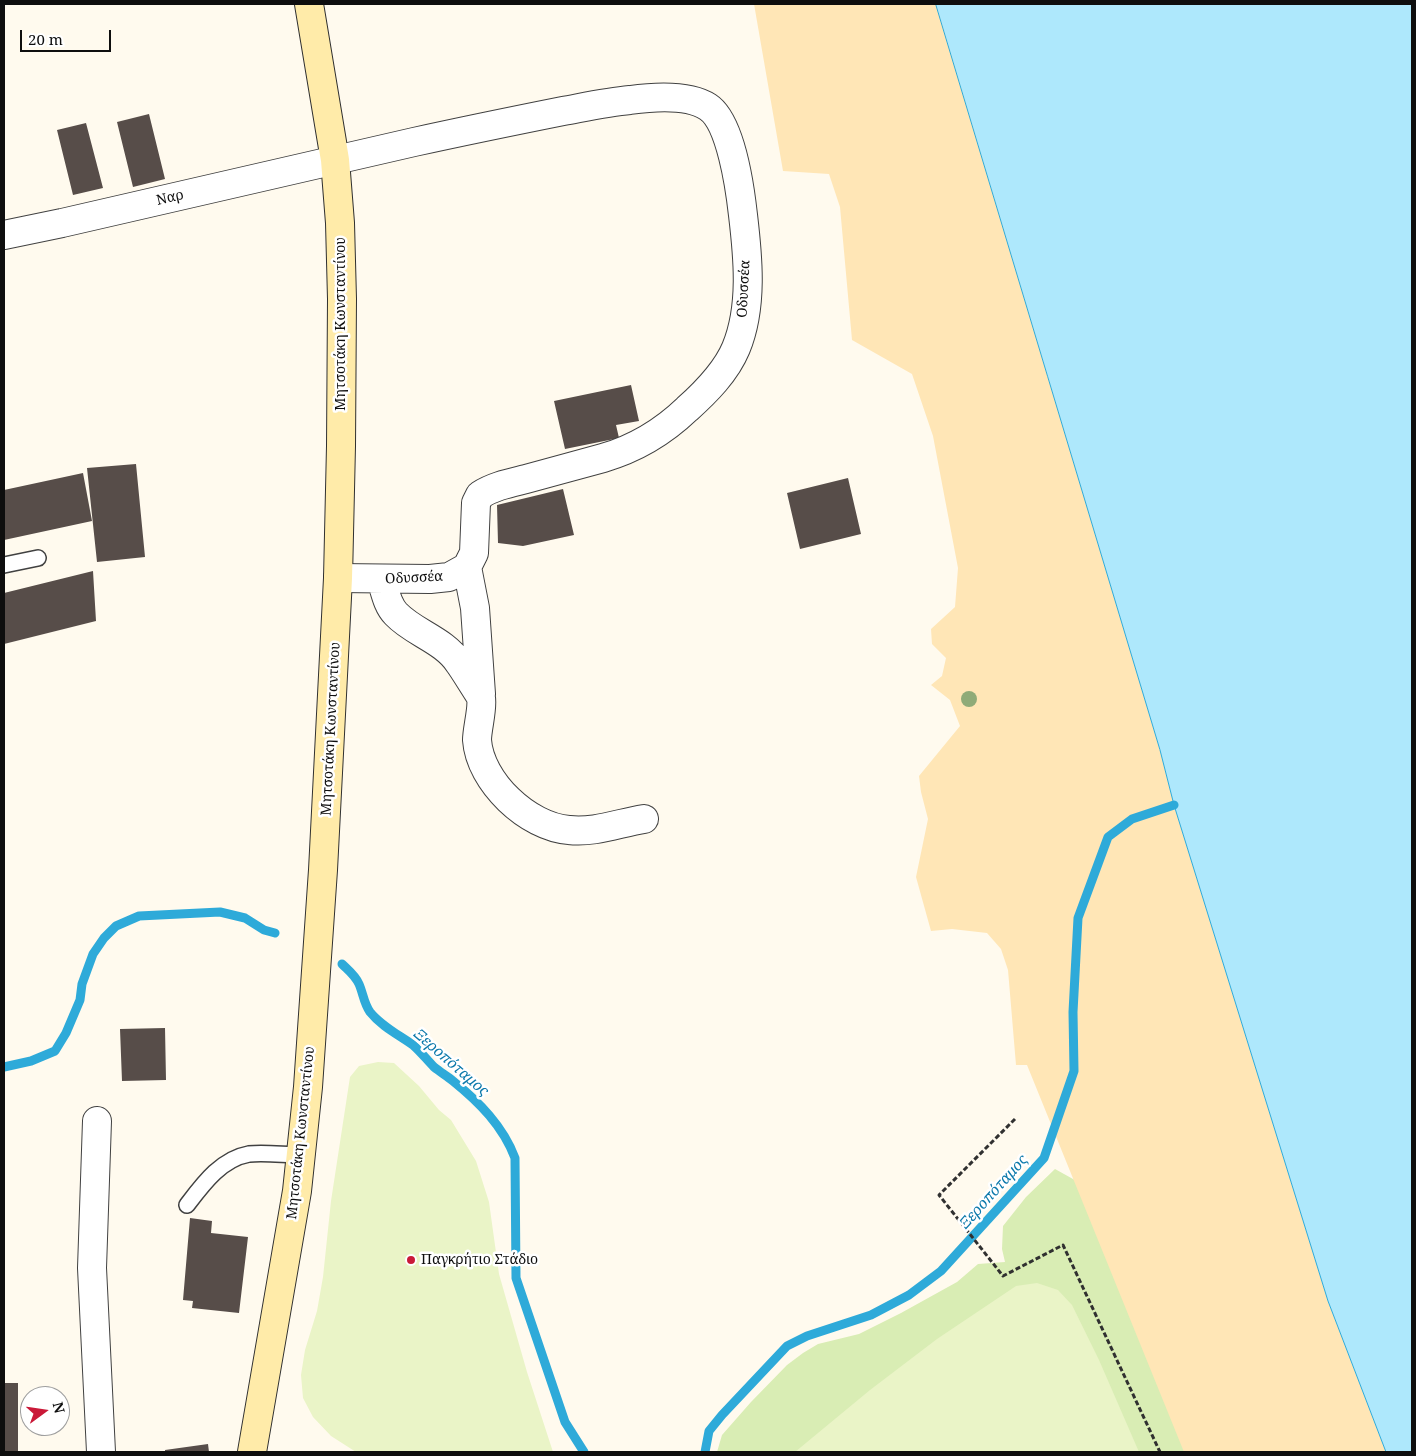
<!DOCTYPE html>
<meta charset="utf-8">
<style>
body{margin:0}
#map{position:relative;width:1416px;height:1456px;overflow:hidden;background:#fffaee;font-family:"Noto Serif",serif}
canvas{display:block}
.frame{position:absolute;inset:0;border:5px solid #0e0e0e;pointer-events:none}
.north{position:absolute;left:20px;top:1386px;width:50px;height:50px;box-sizing:border-box;background:#fff;border:1px solid #9f9f9f;border-radius:50%;rotate:76deg;font-size:14px;font-weight:700;line-height:20px;text-align:center;color:#0e0e0e}
.north::after{content:'';display:block;margin:auto;width:18px;height:22px;background:#ca1938;clip-path:polygon(50% 0,100% 100%,50% 72%,0 100%)}
.scale{position:absolute;left:20px;top:30px;width:91px;height:22px;box-sizing:border-box;border:2px solid #0e0e0e;border-top:0;padding-left:6px;font-size:15px;line-height:18px;white-space:nowrap;color:#0e0e0e;-webkit-text-stroke:4px #fff;paint-order:stroke}
</style>
<div id="map">
<canvas width="1416" height="1456"></canvas>
<div class="frame"></div>
<div class="north">N</div>
<div class="scale">20 m</div>
</div>
<script>
const c = document.querySelector('canvas').getContext('2d');
c.lineJoin = 'round';
function paint(path, color) {
  c.fillStyle = color;
  c.fill(path, 'evenodd');
}
function trace(path, color, width, dash) {
  c.strokeStyle = color;
  c.lineWidth = width;
  c.lineCap = dash ? 'butt' : 'round';
  c.setLineDash(dash || []);
  c.stroke(path);
}
function drawText(font, color, halo, rows, align = 'center') {
  c.font = font + ' "Noto Serif",serif';
  c.lineWidth = 5;
  c.setLineDash([]);
  c.textBaseline = 'middle';
  c.strokeStyle = halo;
  c.fillStyle = color;
  for (const [text, x, y, turn = 0] of rows) {
    c.save();
    c.translate(x, y);
    c.rotate((+turn || 0) * Math.PI / 180);
    c.textAlign = isNaN(turn) ? turn : align;
    if (halo) c.strokeText(text, 0, 0);
    c.fillText(text, 0, 0);
    c.restore();
  }
}
paint(new Path2D(`
 M1055 1169 1082 1184 1198 1452H717L722 1435 751 1402 787 1365 803 1353 818 1344 859 1334 901 1313 957 1282 978 1264 1005 1262 1002 1249 1003 1226 1026 1197Z`), '#d9edb4');
paint(new Path2D(`
 M754 4H936L1160 750 1174 805 1328 1301 1386 1452H1184L1027 1065H1016L1008 970 1001 949 987 933 952 929 931 931 916 877 928 819 921 792 919 776 960 726 950 700 931 685 942 676 946 658 932 644 931 629 955 607 958 568 933 436 912 374 852 340 840 207 829 174 783 171Z`), '#ffe6b6');
paint(new Path2D(`
 M378 1062 394 1063 419 1086 439 1110 451 1120 476 1161 489 1202 499 1274 527 1372 553 1452H356L331 1436 313 1417 303 1398 301 1375 305 1350 317 1311 323 1277 331 1201 350 1077 359 1066Z
 M1037 1283 1058 1290 1072 1305 1099 1360 1139 1452H795L870 1390 937 1339 1016 1286Z`), '#eaf4c7');
const water = new Path2D(`
 M936 4H1412V1452H1386L1328 1301 1174 805 1160 750Z`);
paint(water, '#aee8fc');
trace(water, '#2eaad9', 1);
trace(new Path2D(`
 M342 964C348 970 355 975 359 984 363 993 364 1004 370 1012 381 1026 399 1035 413 1045 421 1052 427 1060 434 1067 440 1072 447 1076 453 1081 479 1102 503 1126 515 1158L516 1278 565 1422 584 1452
 M4 1067 31 1061 55 1051 66 1033 80 1000 82 984 93 954 104 938 116 926 139 916 220 912 245 918 264 930 275 933
 M705 1452 709 1431 722 1415 787 1346 807 1336 871 1315 909 1295 941 1271 1044 1158 1074 1071 1073 1012 1078 918 1108 837 1132 819 1174 805`), '#2eaad9', 9);
paint(new Path2D(`
 M149 114 165 179 133 187 117 122Z
 M86 123 103 188 73 195 57 130Z
 M631 385 639 421 616 425 619 438 565 449 554 401Z
 M136 464 145 557 97 562 87 468Z
 M83 473 92 521 4 540V490Z
 M848 478 861 534 800 549 787 493Z
 M563 489 574 535 523 546 498 543 497 505Z
 M93 571 96 621 4 644V593Z
 M165 1028 166 1080 122 1081 120 1029Z
 M190 1218 212 1221 211 1233 248 1237 239 1313 192 1308 193 1301 183 1300Z
 M4 1383H18V1452H4Z
 M208 1444 209 1452H165V1450Z`), '#574d49');
const lane = new Path2D(`
 M4 565 38 558
 M187 1205C203 1184 221 1159 249 1154 264 1152 285 1155 300 1155`);
const street = new Path2D(`
 M4 235 62 223C179 196 296 169 414 142 464 131 513 121 563 111 585 107 608 102 630 100 652 97 688 94 708 107 731 122 740 188 743 215 748 257 753 307 736 348 726 372 706 392 687 409 663 432 634 449 603 458 577 465 552 472 526 479 510 483 494 486 480 495L476 503 474 553 467 567 449 577 430 579 338 578
 M467 567 475 608 481 694
 M381 579C385 591 387 605 396 614 414 633 444 640 459 663 462 667 480 695 481 698 483 708 477 729 477 740 480 782 528 827 569 830 594 833 619 823 644 819
 M97 1121 92 1268 101 1452`);
const secondary = new Path2D(`
 M252 1452 297 1191 308 1087 323 870 338 578 341 446 342 299 340 223 335 160 309 4`);
trace(lane, '#414141', 18);
trace(street, '#414141', 30);
trace(secondary, '#303030', 30);
trace(new Path2D(`
 M1015 1119 939 1195 1003 1276 1063 1245 1160 1452`), '#303030', 3, [5, 2.5]);
trace(lane, '#fff', 15);
trace(street, '#fff', 28);
trace(secondary, '#ffeba9', 28);
c.fillStyle = '#8fab78';
for (const [x, y] of [
 [969,699]
]) {
  c.beginPath();
  c.arc(x, y, 8, 0, 2 * Math.PI);
  c.fill();
}
for (const [x, y, r, color] of [
 [411,1260,5,"#ca1938"]
]) {
  const dot = new Path2D();
  dot.arc(x, y, r, 0, 2 * Math.PI);
  c.fillStyle = color;
  c.fill(dot);
  trace(dot, '#fff', 2);
}
drawText('14px', '#0e0e0e', '#fff', [
 ["Ναρ",170,198,-13],
 ["Οδυσσέα",744,289,-87],
 ["Μητσοτάκη Κωνσταντίνου",341,324,-90],
 ["Οδυσσέα",414,578,-3],
 ["Μητσοτάκη Κωνσταντίνου",331,729,-87],
 ["Μητσοτάκη Κωνσταντίνου",301,1133,-84]
]);
drawText('14px', '#0e0e0e', '#fff', [
 ["Παγκρήτιο Στάδιο",421,1260]
], 'left');
drawText('italic 15px', '#0c79ab', '#fff', [
 ["Ξεροπόταμος",451,1063,41],
 ["Ξεροπόταμος",994,1192,-48]
]);
</script>
